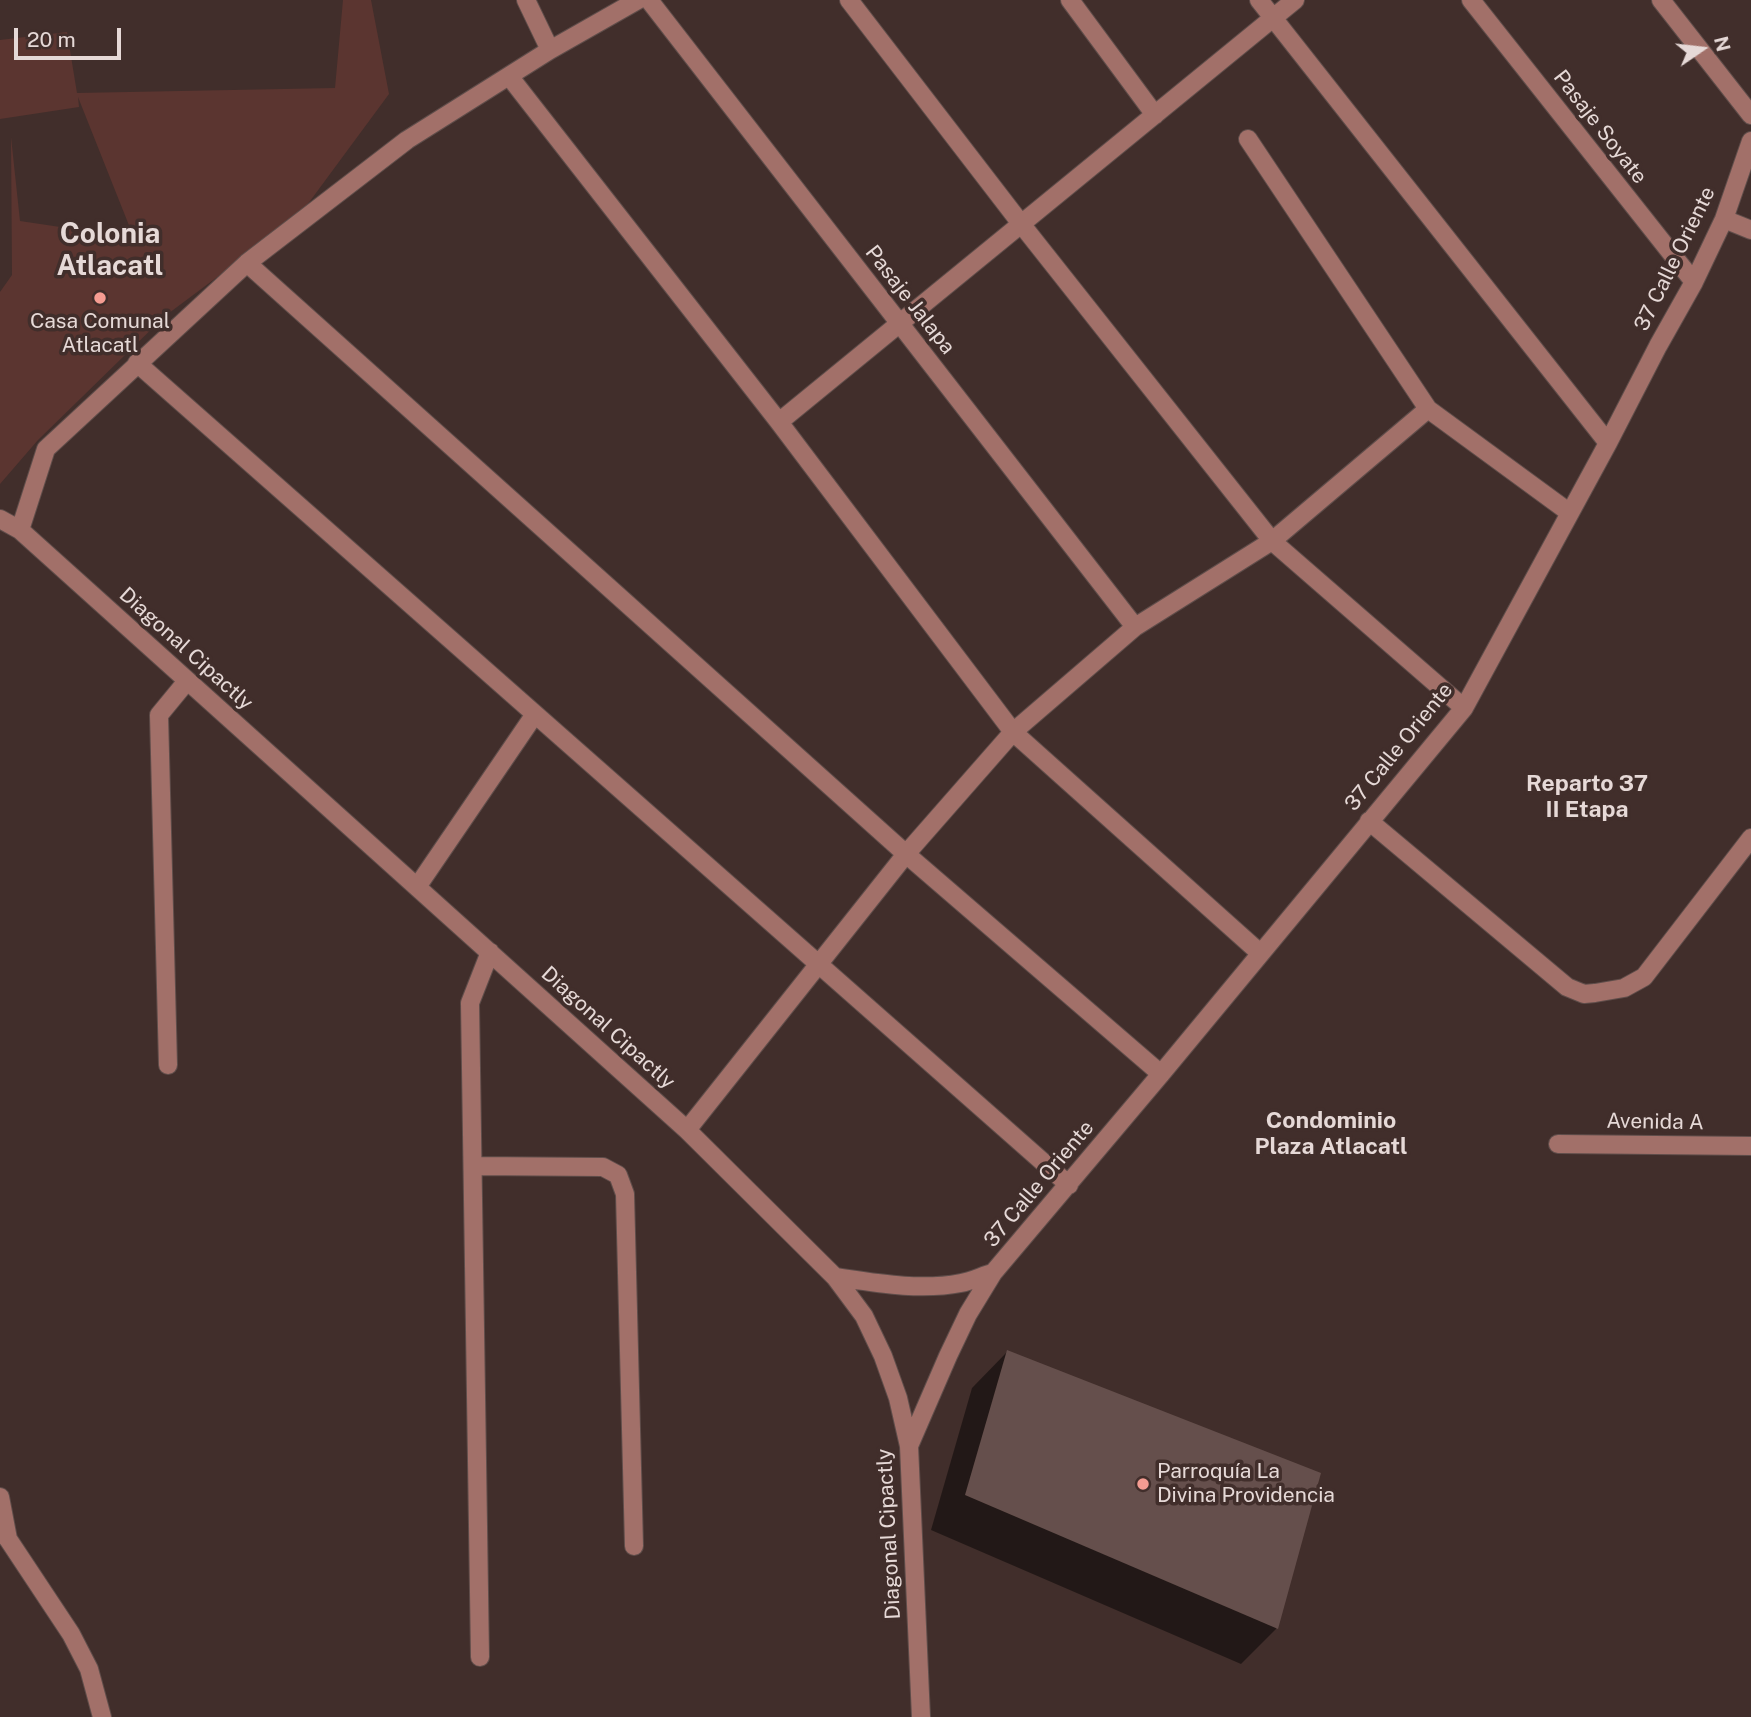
<!DOCTYPE html>
<meta charset="utf-8">
<style>
body{margin:0}
#map{position:relative;width:1751px;height:1717px;overflow:hidden;background:#412e2b;font-family:"Public Sans",sans-serif}
canvas{display:block}
.north{position:absolute;left:1667px;top:14px;width:70px;height:70px;-webkit-text-stroke:5px #412e2b;paint-order:stroke;rotate:76deg;font-size:19px;font-weight:700;line-height:28px;text-align:center;color:#e6d9d7}
.north::after{content:'';display:block;margin:auto;width:24px;height:32px;background:#e6d9d7;clip-path:polygon(50% 0,100% 100%,50% 72%,0 100%)}
.scale{position:absolute;left:14px;top:28px;width:107px;height:32px;box-sizing:border-box;border:4px solid #e6d9d7;border-top:0;padding-left:9px;font-size:21px;line-height:24px;white-space:nowrap;color:#e6d9d7;-webkit-text-stroke:5px #412e2b;paint-order:stroke}
</style>
<div id="map">
<canvas width="1751" height="1717"></canvas>
<div class="north">N</div>
<div class="scale">20 m</div>
</div>
<script>
const c = document.querySelector('canvas').getContext('2d');
c.lineJoin = 'round';
function paint(path, color) {
  c.fillStyle = color;
  c.fill(path, 'evenodd');
}
function trace(path, color, width, dash) {
  c.strokeStyle = color;
  c.lineWidth = width;
  c.lineCap = dash ? 'butt' : 'round';
  c.setLineDash(dash || []);
  c.stroke(path);
}
function drawText(font, color, halo, rows, align = 'center') {
  c.font = font + ' "Public Sans",sans-serif';
  c.lineWidth = 7;
  c.setLineDash([]);
  c.textBaseline = 'middle';
  c.strokeStyle = halo;
  c.fillStyle = color;
  for (const [text, x, y, turn = 0] of rows) {
    c.save();
    c.translate(x, y);
    c.rotate((+turn || 0) * Math.PI / 180);
    c.textAlign = isNaN(turn) ? turn : align;
    if (halo) c.strokeText(text, 0, 0);
    c.fillText(text, 0, 0);
    c.restore();
  }
}
paint(new Path2D(`
 M343 0H371L389 94 299 216 165 316 38 440 0 484V292L12 275 11 137 20 221 134 238 78 97 79 107 0 119V40L67 32 77 93 335 88Z`), '#5b3530');
paint(new Path2D(`
 M1007 1352 1319 1474 1276 1629 1241 1664 931 1530 972 1388Z`), '#0007');
paint(new Path2D(`
 M1007 1350 1321 1473 1278 1629 965 1495Z`), '#654f4c');
const minor = new Path2D(`
 M526 0 550 50
 M649 0 1135 627
 M849 0 1022 225 1272 541 1464 708
 M1070 0 1155 115
 M1259 0 1608 443
 M1471 0 1694 282
 M1661 0 1751 115
 M509 76 779 422 1013 732 1260 953
 M1248 139 1428 409 1570 513
 M1724 219 1751 230
 M247 263 906 854 1161 1074
 M137 363 1069 1185
 M779 422 1295 0
 M0 519 20 530 687 1130 835 1277 864 1316 883 1356 898 1398 909 1446 921 1717
 M20 530 46 449 247 263 407 140 550 50 638 0
 M1369 821 1567 987 1584 994 1595 993 1624 988 1644 977 1751 838
 M417 887 535 714
 M168 1065 159 715 187 681
 M687 1130 906 854 1013 732 1135 627 1272 541 1428 409
 M1558 1144 1751 1146
 M473 1166 603 1167 618 1175 625 1194 634 1546
 M835 1277C876 1283 920 1291 961 1283 972 1281 982 1276 993 1273
 M909 1446 948 1356 968 1314 993 1273 1161 1074 1464 708 1608 443 1658 346 1694 282 1724 219 1751 141
 M0 1497 8 1539
 M0 1531 8 1539 71 1634 89 1669 102 1717
 M480 1657 470 1003 490 952`);
trace(minor, '#5f4d4a', 20);
trace(minor, '#a27069', 18);
for (const [x, y, r, color] of [
 [100,298,7,"#f59c92"],
 [1143,1484,7,"#f59c92"]
]) {
  const dot = new Path2D();
  dot.arc(x, y, r, 0, 2 * Math.PI);
  c.fillStyle = color;
  c.fill(dot);
  trace(dot, '#412e2b', 2.5);
}
drawText('21px', '#e6d9d7', '#412e2b', [
 ["Pasaje Soyate",1600,127,52],
 ["37 Calle Oriente",1675,259,-64],
 ["Pasaje Jalapa",910,300,52],
 ["Diagonal Cipactly",186,649,42],
 ["37 Calle Oriente",1399,747,-51],
 ["Diagonal Cipactly",608,1028,42],
 ["Avenida A",1655,1122,1],
 ["37 Calle Oriente",1039,1184,-50],
 ["Diagonal Cipactly",889,1534,-93]
]);
drawText('21px', '#e6d9d7', '#412e2b', [
 ["Casa Comunal",100,322],
 ["Atlacatl",100,346],
 ["Parroquía La",1157,1472,"left"],
 ["Divina Providencia",1157,1496,"left"]
]);
drawText('bold 23px', '#e6d9d7', '#412e2b', [
 ["Reparto 37",1587,784],
 ["II Etapa",1587,810],
 ["Condominio",1331,1121],
 ["Plaza Atlacatl",1331,1147]
]);
drawText('bold 28px', '#e6d9d7', '#412e2b', [
 ["Colonia",110,234],
 ["Atlacatl",110,266]
]);
</script>
